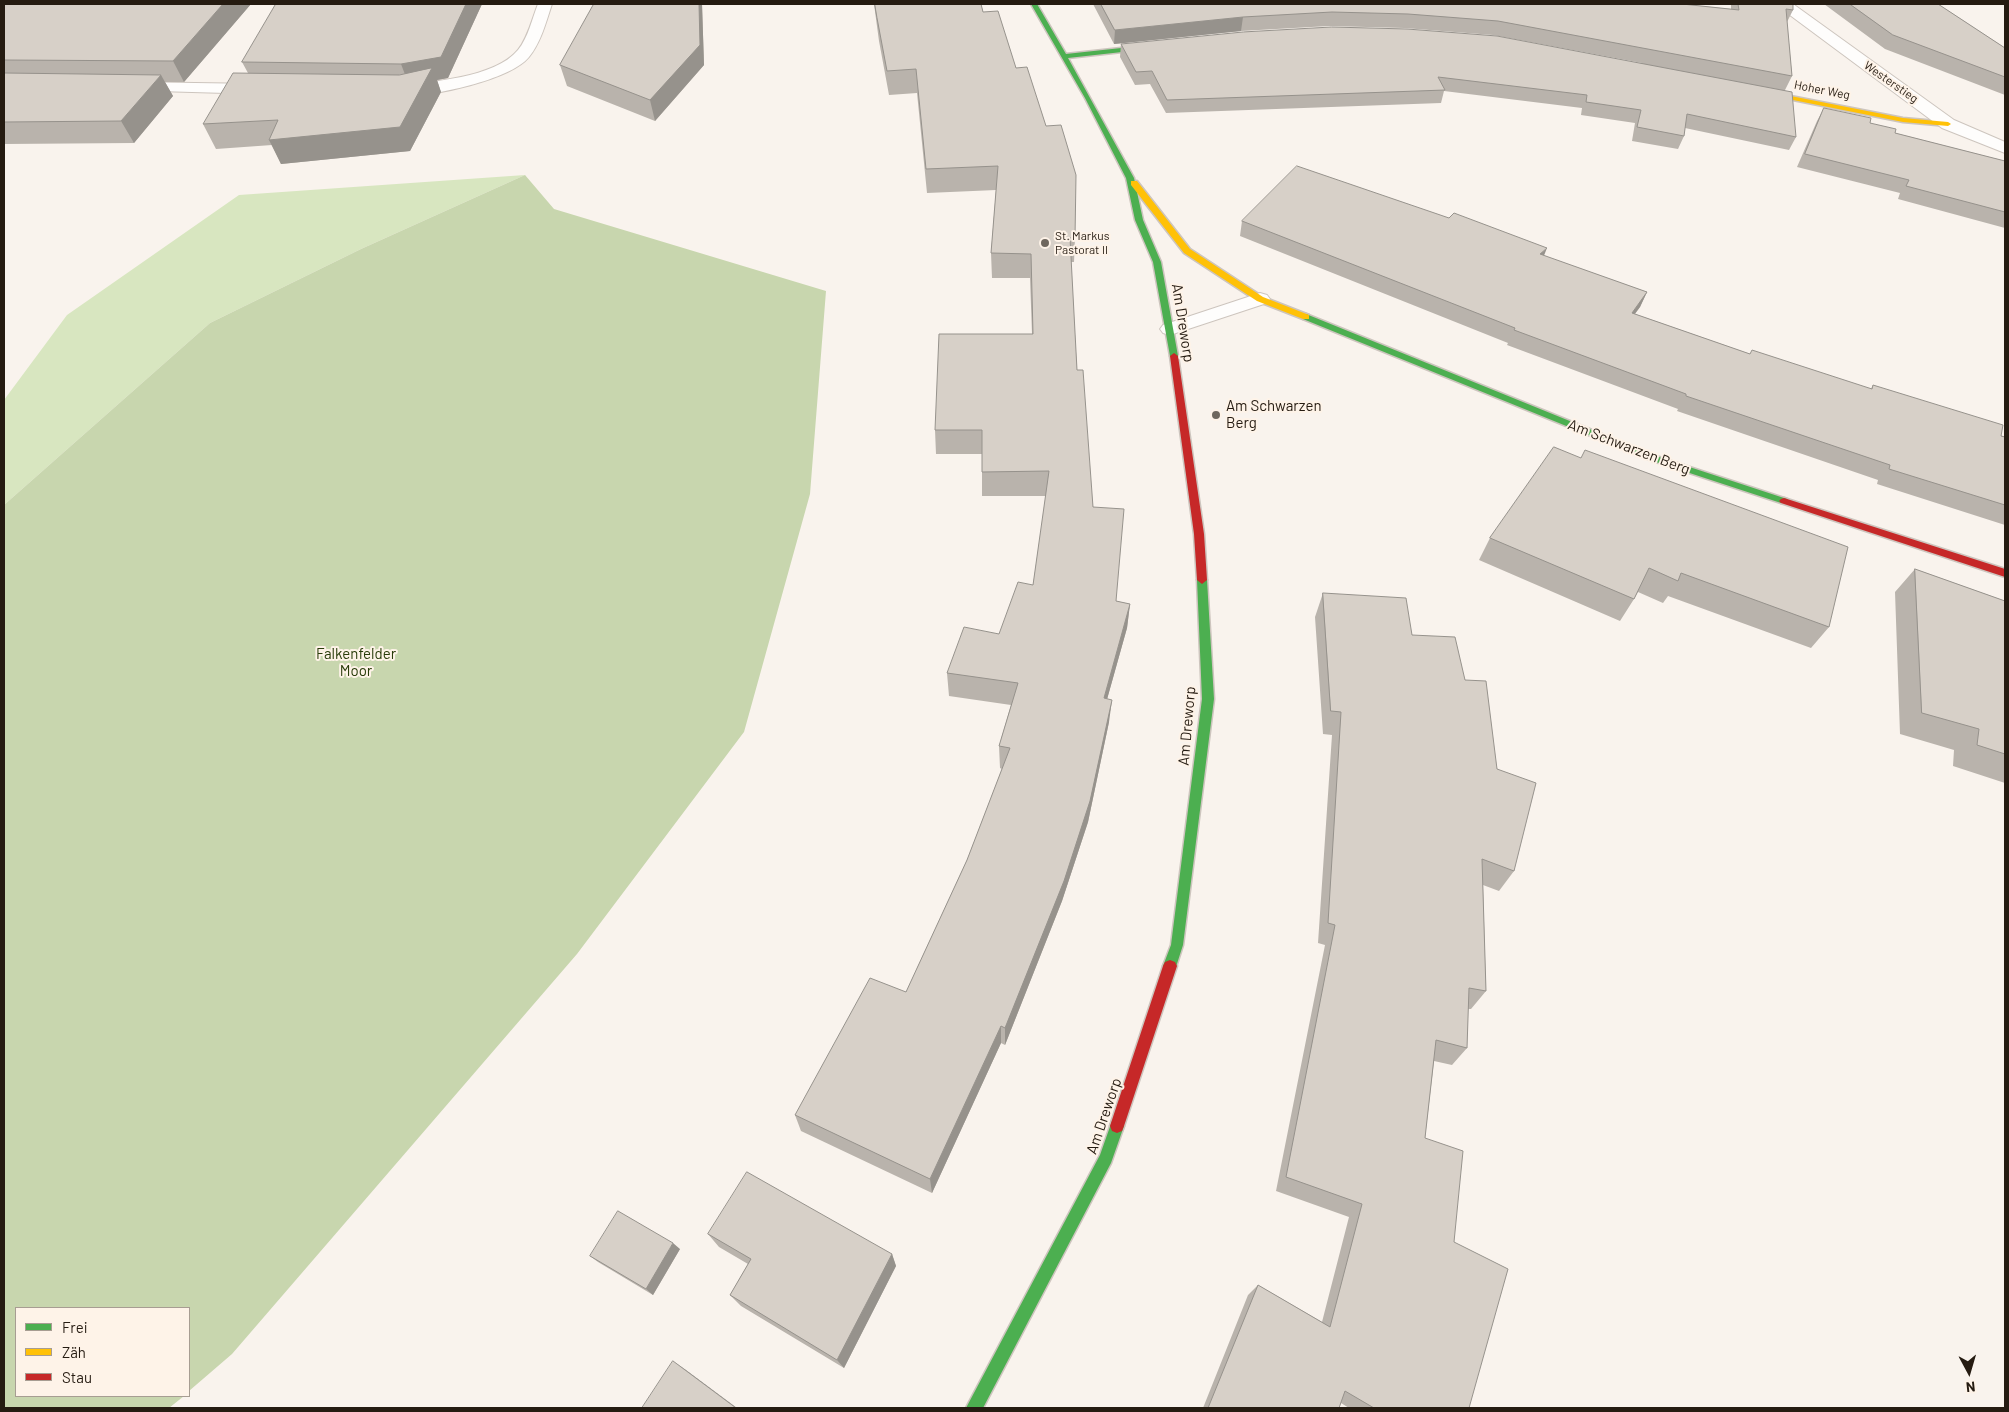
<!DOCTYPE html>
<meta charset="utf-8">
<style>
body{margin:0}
#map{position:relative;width:2009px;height:1412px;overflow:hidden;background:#f9f3ed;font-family:Barlow,sans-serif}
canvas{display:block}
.frame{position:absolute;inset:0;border:5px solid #251b11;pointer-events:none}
.legend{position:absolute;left:15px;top:1307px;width:175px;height:90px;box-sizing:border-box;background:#fef3e8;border:1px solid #a79d92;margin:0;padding:6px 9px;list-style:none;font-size:15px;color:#251b11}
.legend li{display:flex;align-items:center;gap:10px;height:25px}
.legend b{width:25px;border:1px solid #a79d92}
.north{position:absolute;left:1944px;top:1347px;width:50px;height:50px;-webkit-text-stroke:4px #fef3e8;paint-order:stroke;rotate:174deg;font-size:14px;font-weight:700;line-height:20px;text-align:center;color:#251b11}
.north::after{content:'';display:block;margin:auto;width:18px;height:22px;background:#251b11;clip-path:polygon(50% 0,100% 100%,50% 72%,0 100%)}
</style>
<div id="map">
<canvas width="2009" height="1412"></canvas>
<div class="frame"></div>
<ul class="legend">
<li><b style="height:6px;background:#4caf50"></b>Frei</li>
<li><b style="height:6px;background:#ffc107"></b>Zäh</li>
<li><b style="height:6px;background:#c62828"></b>Stau</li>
</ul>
<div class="north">N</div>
</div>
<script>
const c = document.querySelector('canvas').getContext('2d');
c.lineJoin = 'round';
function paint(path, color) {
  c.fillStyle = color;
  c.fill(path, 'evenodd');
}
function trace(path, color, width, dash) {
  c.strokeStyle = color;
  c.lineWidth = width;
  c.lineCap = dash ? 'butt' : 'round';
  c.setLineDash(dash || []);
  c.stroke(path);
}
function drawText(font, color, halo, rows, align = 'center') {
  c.font = font + ' Barlow,sans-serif';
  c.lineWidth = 4;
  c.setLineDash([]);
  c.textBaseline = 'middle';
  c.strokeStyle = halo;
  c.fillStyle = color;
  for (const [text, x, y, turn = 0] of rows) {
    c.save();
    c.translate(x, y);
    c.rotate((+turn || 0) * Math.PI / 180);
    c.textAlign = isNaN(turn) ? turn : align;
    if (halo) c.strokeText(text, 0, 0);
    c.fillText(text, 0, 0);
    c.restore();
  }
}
paint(new Path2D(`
 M525 175 361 249 210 323 4 505V400L67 315 239 195Z`), '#d8e6c0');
paint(new Path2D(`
 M525 175 554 209 826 291 810 494 744 732 577 954 232 1354 189 1391V1308H16V1396H184L169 1408H4V505L210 323 361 249Z`), '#c8d6ae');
const street = new Path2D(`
 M538 4H552C546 22 541 42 529 57 509 81 434 95 403 97L397 96 395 92 397 88C431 80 494 79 518 50 528 38 532 19 538 4Z
 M1777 4H1793L1954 120 2005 142V153L1942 128 1779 7Z
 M130 82 260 84 266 86 268 89 266 92 260 94 124 90 122 87 124 84Z
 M1260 293 1267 295 1270 299 1267 303 1170 335 1163 333 1160 329 1163 325Z`);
const fast = new Path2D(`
 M1031 4H1037L1066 54 1158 44 1161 46 1158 48 1068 58 1134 178 1143 220 1161 262 1178 356 1177 358 1174 359 1170 356 1153 262 1135 220 1126 178 1085 98Z
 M1306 314 1656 456 1787 499 1789 501 1787 503H1781L1650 460 1303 319V315Z
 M1202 576 1207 580 1214 699 1183 945 1175 970 1170 972 1165 970 1163 966 1171 945 1202 699 1197 580Z
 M1117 1119 1122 1121 1124 1126 1111 1163 983 1408H966L1100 1155 1112 1121Z`);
const slow = new Path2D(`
 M1755 89 1903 118 1948 122 1951 124 1948 126 1903 122 1753 92V90Z
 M1131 181H1137L1190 249 1263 297 1309 315V319H1303L1257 301 1184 253 1131 185Z`);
const jam = new Path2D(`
 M1174 353 1178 356 1204 534 1207 580 1202 584 1197 580 1194 534 1170 356Z
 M1784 498 2005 569V577L1781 503 1779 501 1781 499Z
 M1170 960 1175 962 1177 966 1124 1126 1122 1131 1117 1133 1112 1131 1110 1126 1163 966 1165 962Z`);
trace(street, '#cdc5be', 2);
trace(fast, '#cdc5be', 3);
trace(slow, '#cdc5be', 3);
trace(jam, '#cdc5be', 3);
paint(street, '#fefdfc');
paint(fast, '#4caf50');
paint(slow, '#ffc107');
paint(jam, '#c62828');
paint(new Path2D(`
 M4 4H251L184 82H165L173 96 134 143 4 144Z
 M276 4H482L448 78 437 80 441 92 410 151 281 164 272 145 216 149 203 124 248 73 242 62Z
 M594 4H702L704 65 655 121 567 86 560 65Z
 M874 4H981L983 12 1016 68 1075 238 1074 262H1071L1077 370 1093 507 1116 601 1130 604 1127 628 1107 699 1109 722 1088 822 1062 901 1005 1045 1001 1043 932 1193 801 1131 795 1115 906 992 967 860 1002 769 1000 768 999 746 1011 705 949 696 947 673 999 634 1033 585 1046 496H982V454H936L935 430 1032 334 1030 278H992L991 253 996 190 927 193 917 93 889 95 879 41Z
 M1093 4H1682L1731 9V4H1793V10L1787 22 1792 76 1785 90 1796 137 1789 150 1685 128 1684 136 1678 149 1632 141 1635 123 1581 115 1582 108 1444 91 1441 103 1166 113 1150 84 1135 85 1120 57 1121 44 1642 63 1493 35 1404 28 1329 26 1241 31 1114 44Z
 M1824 4H1938L2005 48V95L1885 49Z
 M1824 108 1870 123 1895 133 2005 161V228L1898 199 1900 193 1797 167 1817 121Z
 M1242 221 1544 256 1647 292 1640 307 1635 314 1750 354 1871 389 1873 385 2005 437V525L1877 484 1878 480 1677 411 1678 409 1507 345 1508 343 1240 236Z
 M1554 447 1829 627 1811 648 1668 596 1663 603 1638 592 1634 599 1620 621 1479 560 1490 538Z
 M1915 569 2005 601V783L1953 766 1954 750 1900 734 1895 592Z
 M1323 593 1412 635 1465 680 1497 769 1514 871 1499 891 1483 885 1486 991 1471 1009H1468L1467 1048 1452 1065 1434 1061 1425 1138 1454 1242 1469 1408H1349L1341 1403 1339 1408H1203L1248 1295 1258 1285 1322 1322 1349 1217 1276 1191 1325 945 1318 943 1332 735 1323 734 1315 617Z
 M708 1234 892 1254 896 1266 844 1368 741 1306 730 1295 748 1264 719 1247Z
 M680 1249 653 1295 598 1262 590 1256Z`), '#b9b3ac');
paint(new Path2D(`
 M223 4H251L184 82 173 61Z
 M466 4H482L448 78 437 80 441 92 410 151 281 164 269 140 409 85 401 64Z
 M699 4H702L704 65 655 121 650 100Z
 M1243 17 1241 31 1114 44 1115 30Z
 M161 75 173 96 134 143 121 121Z
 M1547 248 1541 263 1540 254Z
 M1647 292 1640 307 1624 328 1632 313Z
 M1130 604 1127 628 1101 721 1104 698Z
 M1112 700 1109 722 1088 822 1062 901 1005 1045V1028Z
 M1001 1026V1043L932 1193 930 1179Z
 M673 1243 680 1249 653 1295 646 1289Z
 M892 1254 896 1266 844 1368 837 1360Z
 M673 1361 686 1370 737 1408H736Z`), '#96928c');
const building = new Path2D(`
 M4 4H223L173 61 4 60Z
 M276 4H466L441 57 401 64 242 62Z
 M594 4H699L700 45 650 100 560 65Z
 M875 4H981L983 12 998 11 1016 68 1027 67 1046 126 1061 125 1076 175 1075 238H1070L1077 370H1083L1093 507 1124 509 1116 601 1130 604 1104 698 1112 700 1090 801 1064 881 1005 1028 1001 1026 930 1179 795 1115 870 978 906 992 967 860 1010 748 999 746 1018 683 947 673 964 627 999 634 1018 582 1033 585 1049 471 982 472V430H935L939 334H1033L1031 254 991 253 998 166 926 169 916 69 887 71 877 18Z
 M1101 4H1682L1739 10 1738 4H1793V10L1786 9 1792 76 1498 21 1408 14 1332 12 1243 17 1115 30Z
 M1850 4H1938L2005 48V77L1893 35Z
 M1332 27 1407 29 1497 36 1792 92 1796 137 1687 114 1684 136 1637 127 1641 110 1586 102 1587 95 1438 77 1445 90 1167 100 1152 71 1136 72 1121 44 1243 32Z
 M432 68 400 127 269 140 278 120 203 124 233 73 399 75Z
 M4 73 161 75 121 121 4 122Z
 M1824 108 1871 118 1870 123 1896 129 1895 133 2005 161V212L1906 186 1909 180 1805 154Z
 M1297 166 1449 218 1454 213 1547 248 1540 254 1647 292 1632 313 1750 354 1752 350 1872 389 1873 385 2003 425 2001 436 2005 437V505L1889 469 1890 465 1686 396V394L1514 330 1515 328 1242 221Z
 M1554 447 1581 458 1585 450 1848 547 1829 627 1681 573 1678 581 1649 568 1634 599 1490 538Z
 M1915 569 2005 601V754L1977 745 1979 729 1922 713Z
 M1323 593 1406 598 1412 635 1455 637 1465 680 1486 681 1497 769 1536 783 1514 871 1482 859 1486 991 1469 988 1467 1048 1436 1040 1425 1138 1463 1151 1454 1242 1508 1269 1469 1408H1374L1345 1391 1339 1408H1208L1258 1285 1330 1327 1362 1204 1286 1177 1335 925 1328 923 1341 712 1331 711Z
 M747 1172 892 1254 837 1360 730 1295 751 1259 708 1234Z
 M618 1211 673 1243 646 1289 590 1256Z
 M673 1361 736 1408H642Z`);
paint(building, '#d7d0c8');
trace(building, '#96928c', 1);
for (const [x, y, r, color] of [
 [1045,243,5,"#6f675e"],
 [1216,415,5,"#6f675e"]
]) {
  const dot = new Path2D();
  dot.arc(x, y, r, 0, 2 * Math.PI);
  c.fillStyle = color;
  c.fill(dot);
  trace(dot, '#fef3e8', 2);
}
drawText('12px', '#251b11', '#fef3e8', [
 ["Westerstieg",1891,82,35],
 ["Hoher Weg",1822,90,11]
]);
drawText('12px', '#251b11', '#fef3e8', [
 ["St. Markus",1055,236],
 ["Pastorat II",1055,250]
], 'left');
drawText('15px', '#251b11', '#fef3e8', [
 ["Am Dreworp",1183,323,81],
 ["Am Schwarzen Berg",1629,447,21],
 ["Am Dreworp",1187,726,-85],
 ["Am Dreworp",1104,1116,-71]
]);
drawText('15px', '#251b11', '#fef3e8', [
 ["Am Schwarzen",1226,406],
 ["Berg",1226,423]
], 'left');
drawText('15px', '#293c0a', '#fef3e8', [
 ["Falkenfelder",356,654],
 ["Moor",356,671]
]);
</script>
